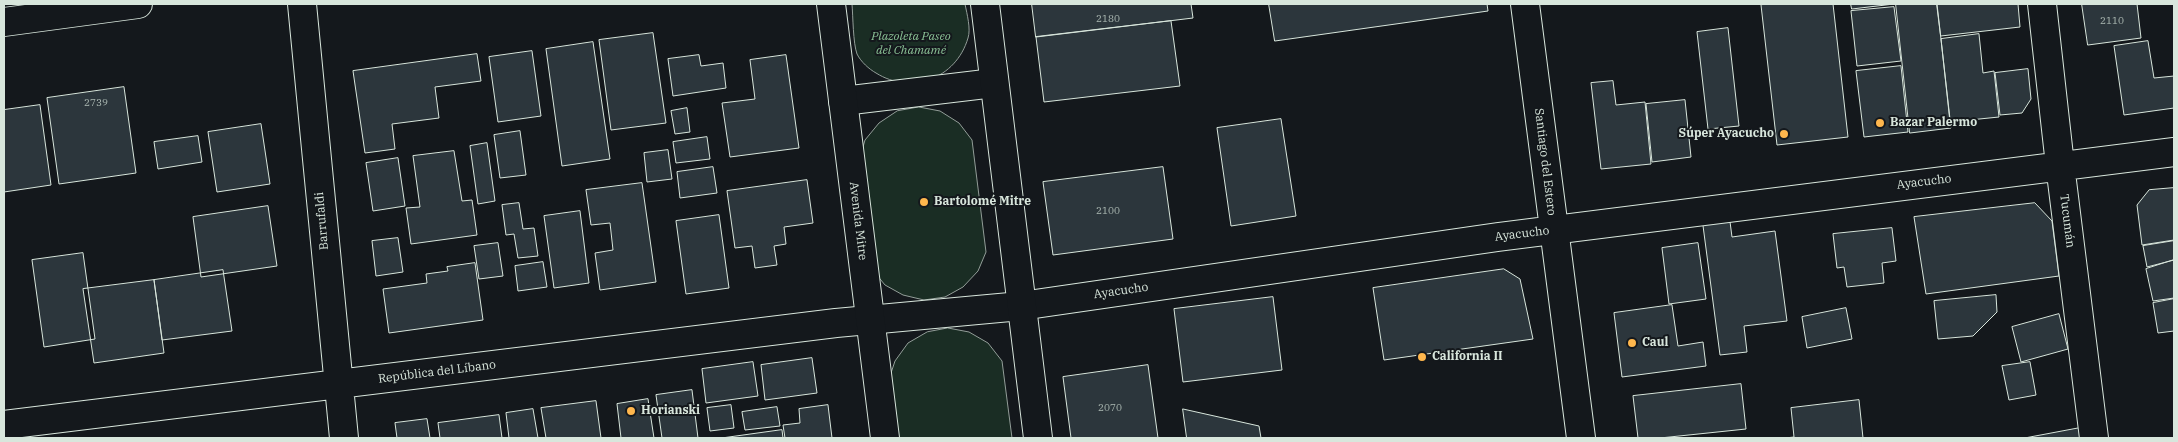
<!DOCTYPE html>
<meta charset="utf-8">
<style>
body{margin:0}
#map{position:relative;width:2178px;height:442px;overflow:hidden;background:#14181c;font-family:"IBM Plex Serif",serif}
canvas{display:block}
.frame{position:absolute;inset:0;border:5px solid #d8e6dc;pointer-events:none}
</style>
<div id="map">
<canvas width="2178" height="442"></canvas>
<div class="frame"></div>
</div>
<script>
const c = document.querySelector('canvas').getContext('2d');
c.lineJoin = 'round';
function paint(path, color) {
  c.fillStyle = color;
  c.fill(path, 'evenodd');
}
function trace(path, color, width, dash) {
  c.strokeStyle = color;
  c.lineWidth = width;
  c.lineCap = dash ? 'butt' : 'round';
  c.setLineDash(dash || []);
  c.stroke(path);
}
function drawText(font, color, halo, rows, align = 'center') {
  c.font = font + ' "IBM Plex Serif",serif';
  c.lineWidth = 4;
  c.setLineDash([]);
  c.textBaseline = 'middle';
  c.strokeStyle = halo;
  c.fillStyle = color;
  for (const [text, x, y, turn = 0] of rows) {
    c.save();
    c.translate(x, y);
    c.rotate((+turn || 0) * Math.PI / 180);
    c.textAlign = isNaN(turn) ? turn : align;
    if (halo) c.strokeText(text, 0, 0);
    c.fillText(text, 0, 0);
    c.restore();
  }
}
const green = new Path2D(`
 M852 4H965C967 14 971 29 968 38 956 79 911 95 876 73 869 69 861 62 857 54 853 43 853 16 852 4Z
 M919 107 940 111 959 123 972 140 986 252 978 271 963 287 945 297 924 300 903 295 885 285 871 268 859 161 865 140 879 123 897 111Z
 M948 328 969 332 988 343 1002 361 1012 438H895L888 382 895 361 908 343 927 332Z`);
paint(green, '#1a2d24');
trace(green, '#939e99', 1);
const building = new Path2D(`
 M1032 4H1191L1193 18 1036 37Z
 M1269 4H1487L1488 11 1275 41Z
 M1775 4H1833L1848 137 1777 145 1761 5Z
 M1851 4H1894L1852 9Z
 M1896 4H1937L1951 128 1910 133Z
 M1937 4H2018L2020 27 1941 36Z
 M2082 4H2137L2141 38 2088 45Z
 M1894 7 1901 61 1857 66 1851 11Z
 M1171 21 1180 86 1044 102 1036 37Z
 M1728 28 1739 126 1708 129 1697 32Z
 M653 33 666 123 611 130 599 40Z
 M1979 34 1983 73 1994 71 1999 117 1950 122 1941 39Z
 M2148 41 2154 78 2174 76V108L2124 115 2114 46Z
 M593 42 610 159 562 166 546 49Z
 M532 51 541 116 498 122 489 57Z
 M477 54 481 81 435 87 439 118 392 124 395 149 365 153 353 71Z
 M699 55 701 66 723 63 726 88 673 96 668 59Z
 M786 55 799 148 730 157 722 103 755 99 750 60Z
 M1901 66 1908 132 1864 137 1856 71Z
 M2028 69 2031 99 2022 113 2000 115 1995 73Z
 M1613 81 1616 105 1645 102 1651 164 1601 169 1591 83Z
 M124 87 136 173 59 184 47 98Z
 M1685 100 1691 157 1652 162 1646 104Z
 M40 105 51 185 4 192V110Z
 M687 108 690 132 675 134 671 111Z
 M1281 119 1296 216 1231 226 1217 128Z
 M261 124 270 184 217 192 208 132Z
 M520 131 526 175 500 178 494 135Z
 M198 136 202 162 158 169 154 142Z
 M707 137 710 159 676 163 673 142Z
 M487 143 495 201 478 204 470 146Z
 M668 150 672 179 647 182 644 153Z
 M454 151 462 201 472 200 477 235 411 244 406 208 420 207 413 156Z
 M398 158 405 206 373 211 366 163Z
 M713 167 717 193 680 198 677 172Z
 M1163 167 1173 239 1053 255 1043 182Z
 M807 180 813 223 784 227 786 244 774 246 777 265 755 268 752 246 735 248 727 191Z
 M642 183 656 282 600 290 595 253 613 250 610 223 591 225 586 190Z
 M2174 188V240L2142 245 2137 205 2149 190Z
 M519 203 523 229 534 228 538 256 518 258 514 234 506 235 502 205Z
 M2035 203 2052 221 2059 276 1926 294 1914 217Z
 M268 206 277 266 201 277 193 217Z
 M580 211 589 283 554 288 544 216Z
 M1729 214 1732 237 1775 231 1787 321 1744 326 1747 352 1720 355 1702 218Z
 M719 215 729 288 686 294 676 221Z
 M1892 228 1896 261 1882 263 1884 283 1847 287 1844 267 1837 268 1833 234Z
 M398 238 403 272 376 276 372 241Z
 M2174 241V260L2147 267 2143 246Z
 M498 243 503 276 479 279 474 246Z
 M1698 243 1706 299 1669 304 1662 248Z
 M83 253 95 339 44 347 32 260Z
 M2174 260V298L2153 301 2146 269Z
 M543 262 547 287 518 291 515 266Z
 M475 263 483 320 389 333 383 289 427 283 426 274 448 271 447 267Z
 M1504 269 1520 279 1533 339 1384 360 1373 288Z
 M223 270 232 331 162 340 154 280Z
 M154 280 164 353 94 363 83 289Z
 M1996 295 1997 312 1973 336 1938 339 1934 301Z
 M1273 297 1282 370 1183 382 1174 309Z
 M2174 299V331L2158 333 2153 303Z
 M1672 305 1678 346 1703 342 1706 366 1622 377 1614 313Z
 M1846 308 1852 339 1807 348 1802 317Z
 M2059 314 2068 349 2021 362 2012 327Z
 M812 358 817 393 765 400 761 365Z
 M753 362 758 396 706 403 702 369Z
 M2030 362 2036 395 2009 400 2002 366Z
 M1148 365 1158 438H1071L1063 377Z
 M1741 384 1746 429 1660 438H1638L1633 396Z
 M692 390 698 438H662L656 395Z
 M648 399 654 438H621L617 404Z
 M1859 400 1863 438H1785L1794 437 1791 408Z
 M596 401 601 438H546L541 408Z
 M731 405 734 428 710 431 707 408Z
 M828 405 832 438H785L783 425 800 423 799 409Z
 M777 407 780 426 745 430 742 412Z
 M533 409 538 438H509L506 413Z
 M1183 409 1259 426 1261 438H1187Z
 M499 415 502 438H440L438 423Z
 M427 419 430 438H397L395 423Z
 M2080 428 2082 438H2025Z
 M782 430 783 438H722Z`);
paint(building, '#2c363c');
trace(building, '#d8e6dc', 1);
const minor = new Path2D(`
 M302 4 344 438
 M1525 4 1581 438
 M2042 4 2060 165 2094 438
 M843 101 994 83
 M4 425 836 323 1021 306 1498 237 2174 152`);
const major = new Path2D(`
 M831 4 885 438
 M985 4 1038 438
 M4 22 138 4`);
trace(minor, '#d8e6dc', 30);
trace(major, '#d8e6dc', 30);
trace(minor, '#14181c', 28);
trace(major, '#14181c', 28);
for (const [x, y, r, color] of [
 [1880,123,5,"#ffb74d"],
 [1784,134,5,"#ffb74d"],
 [924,202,5,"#ffb74d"],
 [1632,343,5,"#ffb74d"],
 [1422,357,5,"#ffb74d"],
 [631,411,5,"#ffb74d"]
]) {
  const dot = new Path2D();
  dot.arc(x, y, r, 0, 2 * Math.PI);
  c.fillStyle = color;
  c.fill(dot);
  trace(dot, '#14181c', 2);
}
drawText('10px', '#adbab4', null, [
 ["2180",1108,19],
 ["2110",2112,21],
 ["2739",96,103],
 ["2100",1108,211],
 ["2070",1110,408]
]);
drawText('italic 12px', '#8ac095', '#14181c', [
 ["Plazoleta Paseo",911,37],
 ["del Chamamé",911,51]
]);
drawText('bold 12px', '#d8e6dc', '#14181c', [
 ["Bazar Palermo",1890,123],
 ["Súper Ayacucho",1774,134,"right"],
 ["Bartolomé Mitre",934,202],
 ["Caul",1642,343],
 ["California II",1432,357],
 ["Horianski",641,411]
], 'left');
drawText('12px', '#d8e6dc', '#14181c', [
 ["Santiago del Estero",1545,162,83],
 ["Ayacucho",1924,182,-7],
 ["Barrufaldi",322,221,-95],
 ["Avenida Mitre",858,221,83],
 ["Tucumán",2067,221,83],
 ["Ayacucho",1522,234,-7],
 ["Ayacucho",1121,291,-8],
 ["República del Líbano",437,372,-7]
]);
</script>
